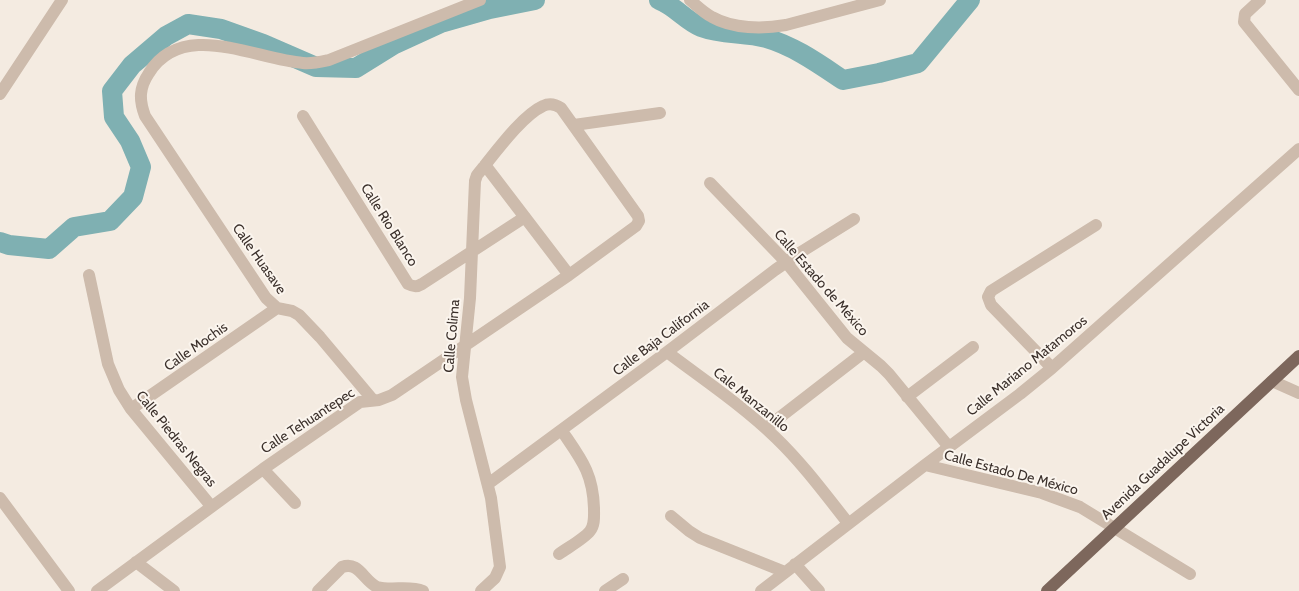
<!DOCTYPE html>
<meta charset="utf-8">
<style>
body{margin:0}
canvas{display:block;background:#f4ebe1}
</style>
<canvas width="1299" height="591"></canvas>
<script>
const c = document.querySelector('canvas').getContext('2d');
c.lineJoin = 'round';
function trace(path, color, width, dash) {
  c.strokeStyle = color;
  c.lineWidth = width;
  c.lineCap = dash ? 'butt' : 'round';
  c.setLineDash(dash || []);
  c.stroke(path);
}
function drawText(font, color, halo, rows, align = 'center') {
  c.font = font + ' Cabin,sans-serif';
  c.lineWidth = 4;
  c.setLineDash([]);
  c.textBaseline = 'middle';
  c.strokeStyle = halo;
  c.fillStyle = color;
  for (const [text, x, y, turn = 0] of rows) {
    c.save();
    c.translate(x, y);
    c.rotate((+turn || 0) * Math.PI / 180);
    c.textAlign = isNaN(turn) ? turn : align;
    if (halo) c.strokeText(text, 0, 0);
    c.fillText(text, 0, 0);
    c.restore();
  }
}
trace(new Path2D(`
 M659 0C675 6 686 21 701 27 722 35 745 32 766 38 794 46 819 64 843 80L879 73 918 63 970 0
 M0 242 9 245 49 249 74 227 110 221 133 197 141 167 130 141 114 117 112 91 132 65 166 36 188 24 221 29 263 44 316 67 356 68 393 45 441 23 490 9 535 0`), '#7fb0b2', 20);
trace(new Path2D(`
 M690 0C697 6 704 13 712 17 733 29 763 29 786 25L880 0
 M1260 0 1245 14 1244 22 1299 90
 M0 94 62 0
 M303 116 408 284C414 287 417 287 422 284L525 217
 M574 125 660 113
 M485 165 569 275
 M710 183 786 262 847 338 881 366 889 374 949 447
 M89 275 108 364 119 390 131 409 211 506
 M667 352C704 380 743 406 776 438 803 464 825 494 848 523
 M1052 368 991 305 988 297 991 291 1096 225
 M1272 381 1299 393
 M907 397 973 347
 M373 400 320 337 299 315 292 311 277 308 266 298 145 116C139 100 139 88 149 73 183 19 254 59 303 63 312 64 320 62 329 60L480 0
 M131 409 277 308
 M766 428 863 353
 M925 465 1042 493 1080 507 1190 574
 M263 469 295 503
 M488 484 667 352 775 270 801 252 854 219
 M0 498 69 591
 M671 516 689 531 700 538 785 572
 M559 554C567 548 584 539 590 531 595 525 594 516 594 508 593 473 581 459 562 431
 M136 562 174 591
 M795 564 819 591
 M97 591 263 469 360 402 379 400 392 395 569 275 636 226 639 221 638 216 561 108C555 104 549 103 543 106 521 116 493 156 477 175L475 181 470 298 462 377 466 400 491 498 500 567 495 578 481 591
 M318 591 342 567C359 561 363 580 377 587 392 591 409 585 423 591
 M605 591 623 579
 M761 591 925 465 1020 394 1052 368 1299 149`), '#cdbbac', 12);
trace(new Path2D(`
 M1047 591 1299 356`), '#7d675c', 12);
drawText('14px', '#3b302b', '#fbf5ee', [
 ["Calle Rio Blanco",389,225,58],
 ["Calle Huasave",259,259,55],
 ["Calle Estado de México",821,283,49],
 ["Calle Colima",452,336,-85],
 ["Calle Baja California",661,338,-37],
 ["Calle Mochis",196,347,-35],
 ["Calle Mariano Matamoros",1027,366,-39],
 ["Cale Manzanillo",751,400,39],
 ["Calle Tehuantepec",308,421,-33],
 ["Calle Piedras Negras",176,439,51],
 ["Avenida Guadalupe Victoria",1163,462,-43],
 ["Calle Estado De México",1011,473,15]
]);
</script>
